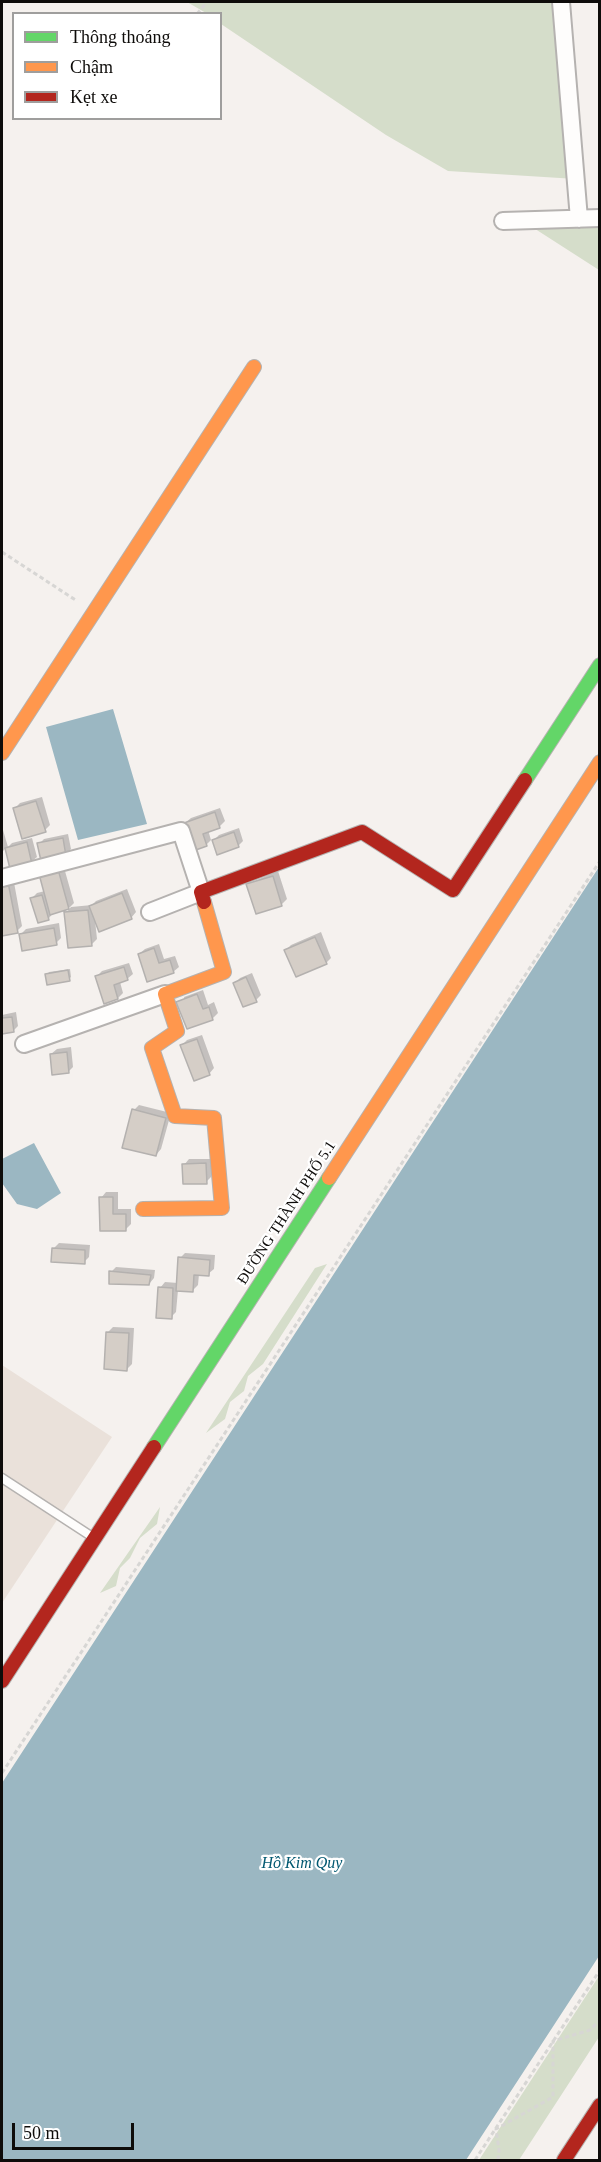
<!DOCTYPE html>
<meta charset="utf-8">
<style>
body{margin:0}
#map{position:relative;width:601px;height:2162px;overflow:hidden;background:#f5f1ee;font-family:Georgia,serif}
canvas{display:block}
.frame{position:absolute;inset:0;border:3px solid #0e0c0a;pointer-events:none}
.legend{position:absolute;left:12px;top:12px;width:210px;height:108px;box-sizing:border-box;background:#fff;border:2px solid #9f9e9d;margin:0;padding:8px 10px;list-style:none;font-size:18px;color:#0e0c0a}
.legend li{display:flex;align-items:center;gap:12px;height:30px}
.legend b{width:30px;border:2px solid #9f9e9d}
.scale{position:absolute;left:12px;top:2123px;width:122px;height:27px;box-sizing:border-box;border:3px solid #0e0c0a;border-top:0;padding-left:8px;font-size:18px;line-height:21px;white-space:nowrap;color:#0e0c0a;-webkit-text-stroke:4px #fff;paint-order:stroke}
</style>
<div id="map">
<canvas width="601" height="2162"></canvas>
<div class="frame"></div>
<ul class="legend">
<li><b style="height:8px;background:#63d668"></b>Thông thoáng</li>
<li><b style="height:8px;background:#ff974d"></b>Chậm</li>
<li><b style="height:8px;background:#b3261e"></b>Kẹt xe</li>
</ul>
<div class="scale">50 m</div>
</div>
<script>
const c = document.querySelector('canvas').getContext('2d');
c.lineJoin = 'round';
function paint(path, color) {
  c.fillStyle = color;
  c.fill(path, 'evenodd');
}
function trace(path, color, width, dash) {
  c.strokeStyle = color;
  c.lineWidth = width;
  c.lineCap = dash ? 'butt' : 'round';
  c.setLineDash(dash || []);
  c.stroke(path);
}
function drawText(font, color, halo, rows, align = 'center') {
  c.font = font + ' Georgia,serif';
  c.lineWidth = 4.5;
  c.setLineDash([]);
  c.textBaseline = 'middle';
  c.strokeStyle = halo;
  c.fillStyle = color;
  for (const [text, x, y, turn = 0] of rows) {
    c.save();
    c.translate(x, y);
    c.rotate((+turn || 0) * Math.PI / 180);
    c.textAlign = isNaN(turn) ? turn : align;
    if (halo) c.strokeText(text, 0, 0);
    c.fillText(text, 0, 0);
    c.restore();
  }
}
paint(new Path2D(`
 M2 1365 112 1437 2 1603Z`), '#eae1da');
paint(new Path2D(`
 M187 2H563L576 179 448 171 386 135 221 24 220 14 206 13Z
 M599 221V270L529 225Z
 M327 1264 263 1364 248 1376 244 1391 230 1402 225 1419 206 1433 315 1268Z
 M160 1507 157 1524 140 1538 130 1558 120 1568 116 1586 100 1593Z
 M599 1976V2037L519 2160H479Z`), '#d5ddca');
paint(new Path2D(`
 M113 709 147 824 78 840 46 727Z
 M599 867V1956L466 2160H2V1783Z
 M34 1143 61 1193 37 1209 17 1204 2 1183V1159Z`), '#9bb7c2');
paint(new Path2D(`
 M42 797 50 825 45 830 15 808 20 803Z
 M220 808 225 821 219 827 208 830 211 840 206 845 185 823 191 818Z
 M239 828 243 841 238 846 214 840 219 835Z
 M3 830 8 847 12 843 32 838 37 857 31 862 6 848 2 852V831Z
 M68 834 71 849 66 854 39 844 44 839Z
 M63 864 74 903 69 908 70 907 54 912 49 918 39 921 32 898 37 893 45 891Z
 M278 871 287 899 282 904 248 884Z
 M13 877 22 926 17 931 2 934V879Z
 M127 889 136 912 131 918 95 920 97 939 91 945 66 913 71 907 92 905 96 901Z
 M59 923 61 938 56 943 21 934 26 929Z
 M321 932 331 958 326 963 286 950 291 945Z
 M159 944 164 959 175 956 179 967 173 972 139 954 145 949Z
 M129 963 133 974 127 979 120 982 123 993 118 998 97 976 102 971Z
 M70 969 71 977 69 979 47 975 49 972Z
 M252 973 261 995 256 1000 235 983 240 978Z
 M203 990 208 1005 214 1002 218 1013 213 1018 188 1027 184 997Z
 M16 1012 18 1026 13 1031 2 1032V1015Z
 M202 1035 214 1068 209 1074 182 1045 187 1040Z
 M71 1047 73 1067 68 1072 51 1054 57 1049Z
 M139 1105 171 1113 161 1149 156 1155 134 1110Z
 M189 1159H211V1177L206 1182 184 1165Z
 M106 1192H118V1209H131V1224L126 1229H101V1198Z
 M59 1243 90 1245 89 1257 84 1262 53 1249Z
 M185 1253 215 1255 214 1269 208 1274H199L198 1285 192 1291 178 1290 176 1312 171 1317 160 1288 165 1282 178 1283 180 1258Z
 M116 1267 155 1270 154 1278 149 1284 111 1272Z
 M113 1327 134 1328 132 1364 127 1369 108 1332Z`), '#0003');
const building = new Path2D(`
 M36 801 46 832 22 839 13 808Z
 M215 812 220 828 203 834 207 846 193 851 184 823Z
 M234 832 239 847 217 855 212 840Z
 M63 838 66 856 41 861 37 843Z
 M27 842 32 864 10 869 5 848Z
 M58 869 69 909 50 915 39 874Z
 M273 876 282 906 256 914 246 884Z
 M8 882 18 933 2 936V883Z
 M122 893 132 919 99 932 89 906Z
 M42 895 49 920 38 923 30 898Z
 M88 910 92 946 68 948 64 912Z
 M54 928 57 945 22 951 19 934Z
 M315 937 327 964 296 977 284 950Z
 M154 948 159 963 170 960 174 973 147 982 138 954Z
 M124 967 128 980 114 985 118 999 104 1004 95 976Z
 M68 970 70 981 47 985 45 974Z
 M246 977 257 1002 243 1007 233 983Z
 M197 994 203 1009 209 1007 213 1020 187 1029 176 1002Z
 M12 1017 14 1032 2 1034V1018Z
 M197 1039 210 1075 194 1081 180 1045Z
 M67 1052 69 1073 52 1075 50 1054Z
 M132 1109 166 1118 156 1156 122 1148Z
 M206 1163 207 1184H183L182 1164Z
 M99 1197H113V1214H126V1231H100Z
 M52 1248 85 1250V1264L51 1262Z
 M178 1257 210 1260 209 1276 194 1275 193 1292 176 1291Z
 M109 1271 151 1275 149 1285 109 1284Z
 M158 1287 173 1288 172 1319 156 1318Z
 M106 1332 129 1333 127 1371 104 1369Z`);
paint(building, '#d5cec7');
trace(building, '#b4b1af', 1.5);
const lane = new Path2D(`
 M2 1478 94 1538`);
const street = new Path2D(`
 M561 2 579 219
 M503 221 600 218
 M2 878 181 831 201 892 150 912
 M24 1044 165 994`);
const fast = new Path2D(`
 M525 780 600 665
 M154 1447 329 1178`);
const slow = new Path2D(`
 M2 753 254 367
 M329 1178 600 762
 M143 1209 222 1208 214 1118 175 1116 152 1048 177 1031 165 994 224 972 204 902`);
const jam = new Path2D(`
 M204 902 201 892 362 832 453 890 525 780
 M2 1681 154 1447
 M564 2160 600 2105`);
trace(lane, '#b5b2b0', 11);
trace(street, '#b5b2b0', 20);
trace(fast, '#b5b2b0', 16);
trace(slow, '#b5b2b0', 16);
trace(jam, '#b5b2b0', 16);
trace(new Path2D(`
 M197 14 207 2
 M2 552 77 601
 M2 1773 600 861
 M475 2160 600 1970
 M498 2160 499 2150 496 2129 553 2097V2041L590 2030 600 2020`), '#d7d6d4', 3, [4.5, 3]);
trace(lane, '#fefdfc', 8);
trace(street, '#fefdfc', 16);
trace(fast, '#63d668', 14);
trace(slow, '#ff974d', 14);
trace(jam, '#b3261e', 14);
drawText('15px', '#0e0c0a', '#fff', [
 ["ĐƯỜNG THÀNH PHỐ 5.1",287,1213,-57]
]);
drawText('italic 16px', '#015871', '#fff', [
 ["Hồ Kim Quy",302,1864]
]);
</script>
